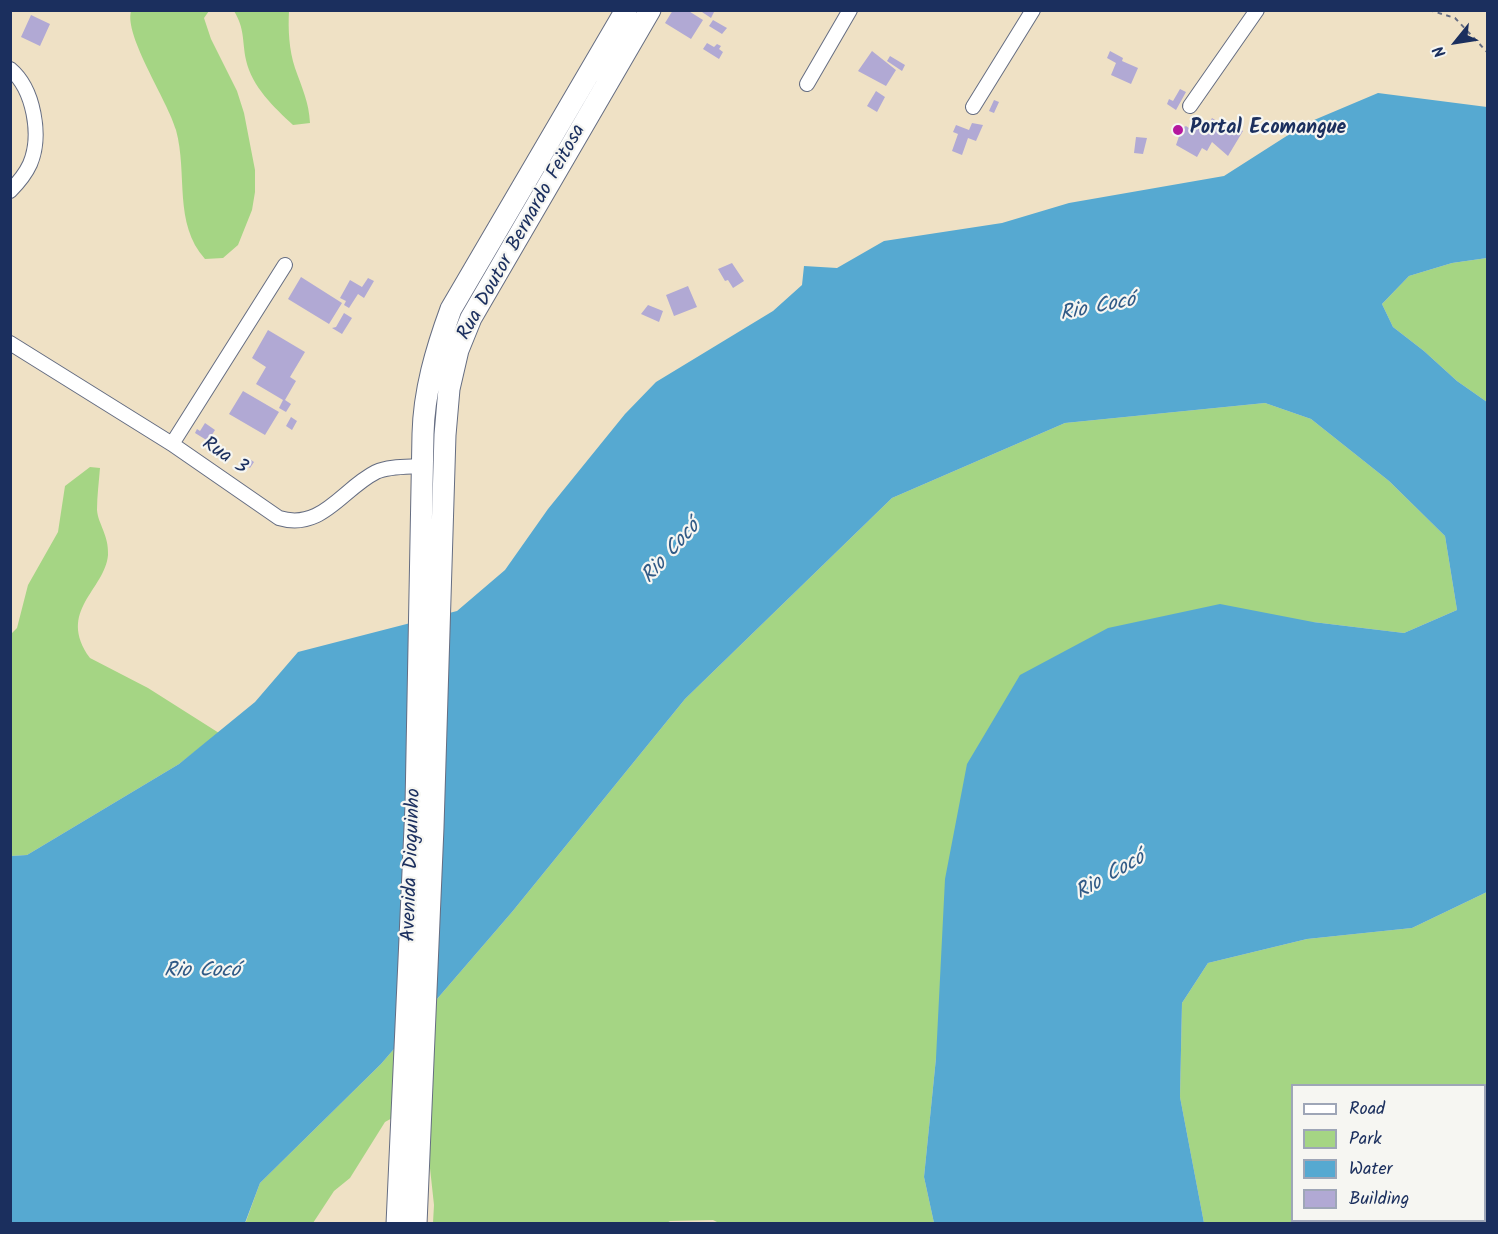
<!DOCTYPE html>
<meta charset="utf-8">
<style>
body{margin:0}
#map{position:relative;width:1498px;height:1234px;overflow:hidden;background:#efe1c5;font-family:Kalam,sans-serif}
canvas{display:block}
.frame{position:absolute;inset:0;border:12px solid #1b2f5e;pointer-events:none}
.legend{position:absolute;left:1291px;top:1084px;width:195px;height:138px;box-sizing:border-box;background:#f6f6f2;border:2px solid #9ea6b7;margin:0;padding:8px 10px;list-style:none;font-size:18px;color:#1b2f5e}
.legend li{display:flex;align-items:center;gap:12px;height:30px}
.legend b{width:30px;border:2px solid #9ea6b7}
.north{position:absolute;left:1426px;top:12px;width:60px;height:60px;-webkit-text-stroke:4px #f6f6f2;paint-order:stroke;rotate:240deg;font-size:16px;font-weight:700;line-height:24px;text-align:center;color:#1b2f5e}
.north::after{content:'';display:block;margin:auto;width:21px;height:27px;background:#1b2f5e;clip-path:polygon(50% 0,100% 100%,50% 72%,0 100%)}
</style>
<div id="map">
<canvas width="1498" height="1234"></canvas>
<div class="frame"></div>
<ul class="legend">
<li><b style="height:8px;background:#fff"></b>Road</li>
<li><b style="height:16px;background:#a5d584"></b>Park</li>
<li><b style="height:16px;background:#56a9d1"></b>Water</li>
<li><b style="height:16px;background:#b1a9d4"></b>Building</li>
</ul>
<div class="north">N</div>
</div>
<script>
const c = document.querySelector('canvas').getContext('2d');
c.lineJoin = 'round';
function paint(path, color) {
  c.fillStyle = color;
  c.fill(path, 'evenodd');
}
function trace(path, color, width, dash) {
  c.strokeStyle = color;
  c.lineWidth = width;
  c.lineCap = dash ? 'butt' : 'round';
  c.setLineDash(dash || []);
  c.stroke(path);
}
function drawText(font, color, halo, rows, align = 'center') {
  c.font = font + ' Kalam,sans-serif';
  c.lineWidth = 4.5;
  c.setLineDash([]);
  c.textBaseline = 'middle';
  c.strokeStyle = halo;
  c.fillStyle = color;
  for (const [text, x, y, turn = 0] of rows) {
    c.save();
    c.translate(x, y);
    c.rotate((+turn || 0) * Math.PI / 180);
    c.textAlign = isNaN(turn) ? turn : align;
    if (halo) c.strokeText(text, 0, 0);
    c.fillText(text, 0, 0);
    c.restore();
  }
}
paint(new Path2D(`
 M131 11H209L204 18 211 39 237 91 244 113 255 170V192L252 210 238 245 223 258 205 259C173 223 188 174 176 130 168 101 124 36 131 11Z
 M234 11H289C288 29 289 50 295 68 302 88 309 102 310 123L293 125C274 107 252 87 246 60 242 40 245 29 234 11Z
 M1487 258V402L1457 381 1424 351 1393 327 1382 304 1409 276 1452 263Z
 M1265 403 1311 419 1389 481 1445 536 1457 610 1404 633 1313 622 936 1058 924 1177 934 1223 721 1224 713 1220 670 1221 665 1224 433 1223 434 1205 429 1159 431 1138 424 1119 403 1112 385 1122 350 1178 334 1191 313 1223 245 1224 260 1183 381 1064 512 912 685 699 892 498 1065 423Z
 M90 467 100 468C99 481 97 496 97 510 98 524 109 535 108 555 105 590 56 611 90 658L148 688 219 733 179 764 27 855 11 856 10 635 17 628 28 585 58 532 65 486Z
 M1487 892V1223H1204L1180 1097 1182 1003 1208 963 1307 939 1412 928ZM1292 1086H1484V1220H1292Z`), '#a5d584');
paint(new Path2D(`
 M1378 93 1487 107V258L1452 263 1409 276 1382 304 1393 327 1424 351 1457 381 1487 402V892L1412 928 1307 939 1208 963 1182 1003 1180 1097 1204 1223H934L924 1177 936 1058 945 879 967 764 1020 675 1108 628 1220 604 1313 622 1404 633 1457 610 1445 536 1389 481 1311 419 1265 403 1065 423 892 498 685 699 512 912 381 1064 260 1183 245 1223 11 1224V856L27 855 179 764 255 702 298 652 457 611 505 570 548 509 625 414 656 382 773 311 802 285 804 266 837 268 884 241 1002 223 1069 203 1224 176 1307 123Z`), '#56a9d1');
paint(new Path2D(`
 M673 10H687L703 20 691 39 665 23Z
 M699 10H715L711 18Z
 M31 15 50 24 40 46 21 37Z
 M713 20 727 28 722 34 709 26Z
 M707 43 714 47 717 44 721 46 719 49 723 52 719 59 703 49Z
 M872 51 896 70 886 86 858 71Z
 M1110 51 1123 58 1122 61 1138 68 1131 84 1111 75 1116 63 1107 58Z
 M890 56 905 65 902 71 887 61Z
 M1180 89 1186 92 1176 110 1167 104 1169 99 1173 101Z
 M876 91 885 97 877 112 867 106Z
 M994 100 999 102 994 113 989 111Z
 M1212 118 1232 131 1236 126 1243 131 1228 156 1212 142 1207 151 1202 148 1197 157 1176 145 1182 128 1186 126 1193 131 1196 127 1204 132Z
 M972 123 983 125 976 141 968 138 962 155 952 151 958 134 953 132 956 125 969 130Z
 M1136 137 1147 138 1143 154 1134 153Z
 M732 263 744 281 733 288 728 280 725 281 718 269Z
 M301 277 342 303 329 324 288 299Z
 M368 278 374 281 364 298 358 294 349 308 344 305 346 301 340 298 350 280 362 287Z
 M688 286 697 307 674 316 666 295Z
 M648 305 663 311 659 322 641 314Z
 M344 313 352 318 342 334 332 328 336 327Z
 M268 330 305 352 290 377 296 381 285 400 291 404 286 412 279 408 283 400 256 384 266 367 252 358Z
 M243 391 279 412 265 435 229 414Z
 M291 417 297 421 292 430 286 426Z
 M205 423 215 430 208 441 195 433 197 429 200 431Z
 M248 458 254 462 250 468 244 464Z`), '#b1a9d4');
const street = new Path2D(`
 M10 69C34 89 42 136 30 164 25 175 18 183 10 191
 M807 84 850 10
 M1190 106 1257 10
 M973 107 1033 10
 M10 343 172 444 279 518C322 531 342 489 376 472 389 466 408 467 422 466
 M172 444 285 265`);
const primary = new Path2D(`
 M397 1224 416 806 423 434C424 391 436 350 451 309L626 10
 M416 1224 433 827 445 435 449 389 458 350 471 318 650 10`);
trace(street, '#656d82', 16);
trace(primary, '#656d82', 23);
trace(new Path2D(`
 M1429 10 1455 18 1488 53`), '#656d82', 2, [4.5, 4.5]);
trace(street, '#fff', 14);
trace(primary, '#fff', 21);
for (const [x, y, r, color] of [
 [1178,130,6,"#b5179e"]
]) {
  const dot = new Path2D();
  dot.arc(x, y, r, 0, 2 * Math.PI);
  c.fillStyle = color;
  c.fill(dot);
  trace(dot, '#f6f6f2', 2);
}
drawText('bold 20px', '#1b2f5e', '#f6f6f2', [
 ["Portal Ecomangue",1190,130]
], 'left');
drawText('20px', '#1b2f5e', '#f6f6f2', [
 ["Rua Doutor Bernardo Feitosa",523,233,-61],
 ["Rua 3",224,457,34],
 ["Avenida Dioguinho",413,865,-88]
]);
drawText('italic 21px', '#305a86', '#f6f6f2', [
 ["Rio Cocó",1098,309,-11],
 ["Rio Cocó",672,553,-48],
 ["Rio Cocó",1111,877,-30],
 ["Rio Cocó",202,972]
]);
</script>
